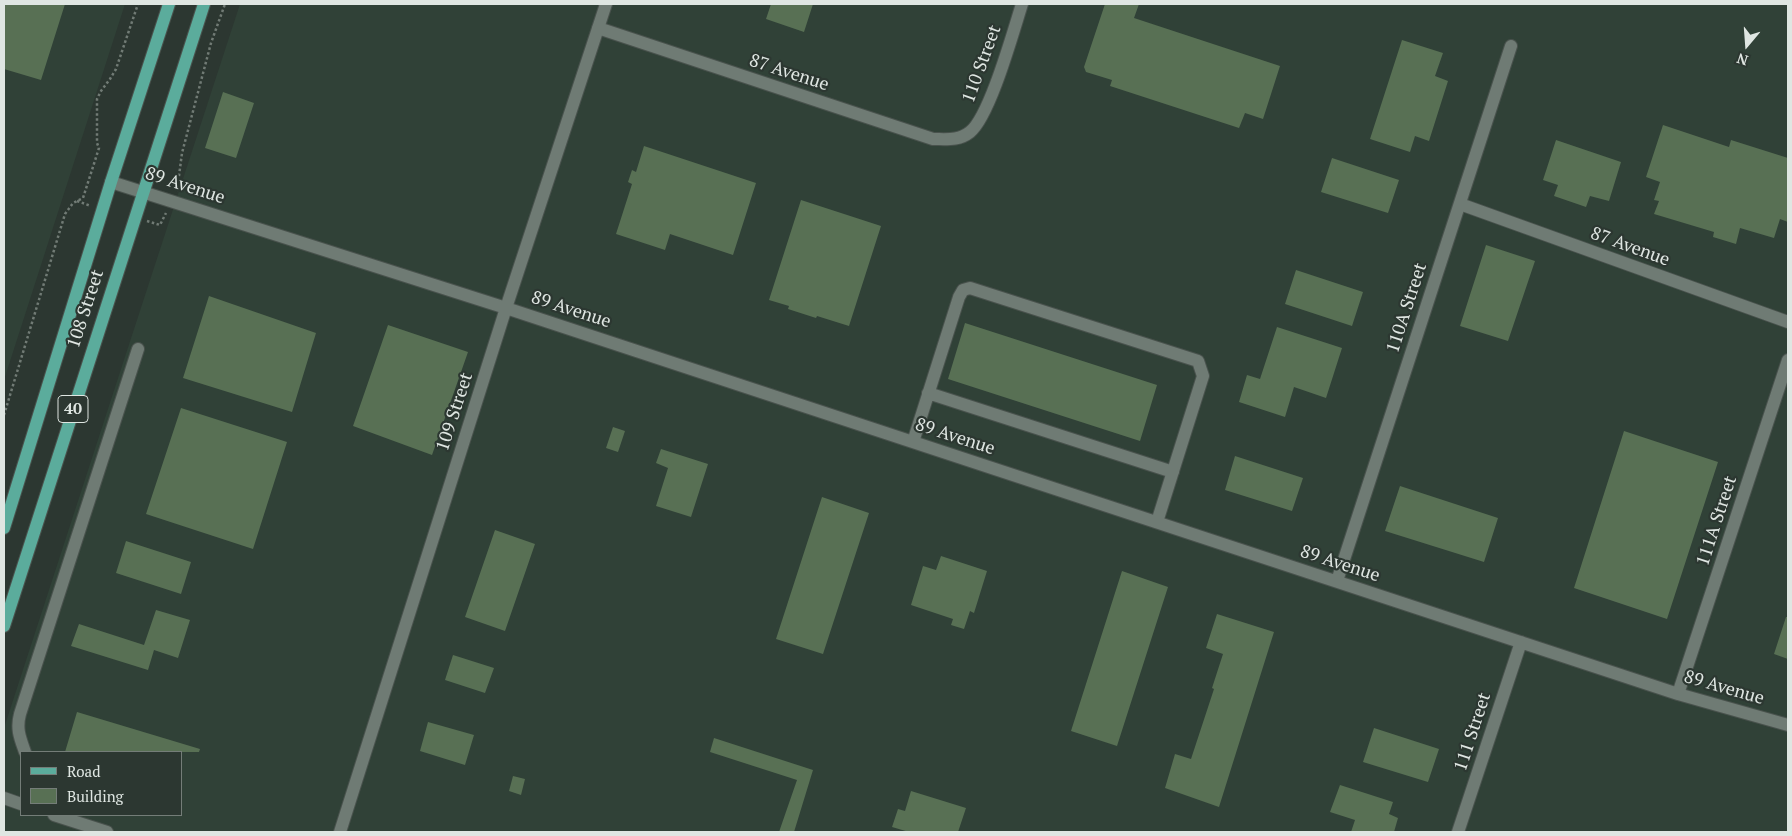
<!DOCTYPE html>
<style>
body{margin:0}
#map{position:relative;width:1792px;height:836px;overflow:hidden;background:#2c3731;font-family:"PT Serif",serif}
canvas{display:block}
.frame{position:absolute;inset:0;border:5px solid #dfe6e2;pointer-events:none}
.legend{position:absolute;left:20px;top:751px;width:162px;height:65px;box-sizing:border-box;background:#2c3731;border:1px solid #747d78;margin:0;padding:6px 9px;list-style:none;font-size:15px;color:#dfe6e2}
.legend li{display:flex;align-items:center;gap:10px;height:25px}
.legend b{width:25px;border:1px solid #747d78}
.north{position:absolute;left:1722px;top:20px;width:50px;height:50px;-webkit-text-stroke:4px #2c3731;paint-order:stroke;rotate:198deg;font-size:14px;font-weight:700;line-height:20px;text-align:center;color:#dfe6e2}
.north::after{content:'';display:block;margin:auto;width:18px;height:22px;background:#dfe6e2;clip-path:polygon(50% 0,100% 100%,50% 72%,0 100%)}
</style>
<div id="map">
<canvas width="1792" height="836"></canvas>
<div class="frame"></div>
<ul class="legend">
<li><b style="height:6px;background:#5bac9c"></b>Road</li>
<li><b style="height:14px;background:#587054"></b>Building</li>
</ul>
<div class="north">N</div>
</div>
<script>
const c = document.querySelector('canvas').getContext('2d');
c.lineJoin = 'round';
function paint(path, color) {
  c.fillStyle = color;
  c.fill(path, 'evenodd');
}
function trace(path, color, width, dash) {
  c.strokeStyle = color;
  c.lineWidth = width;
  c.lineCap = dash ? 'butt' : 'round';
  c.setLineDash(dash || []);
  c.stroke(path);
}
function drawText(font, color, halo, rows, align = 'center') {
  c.font = font + ' "PT Serif",serif';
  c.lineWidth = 4.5;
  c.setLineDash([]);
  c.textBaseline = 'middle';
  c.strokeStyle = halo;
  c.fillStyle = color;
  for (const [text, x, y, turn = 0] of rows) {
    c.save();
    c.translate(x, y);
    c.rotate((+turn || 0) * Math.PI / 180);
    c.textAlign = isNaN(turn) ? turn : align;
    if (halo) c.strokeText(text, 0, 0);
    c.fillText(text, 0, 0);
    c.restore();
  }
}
paint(new Path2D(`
 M4 4H125L4 380Z
 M240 4H1788V832H4V728ZM21 752H181V815H21Z`), '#304137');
paint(new Path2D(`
 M4 4H65L41 80 4 69Z
 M771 4H813L804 32 766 19Z
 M1105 4H1139L1134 18 1280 66 1263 119 1245 113 1239 128 1110 86 1112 80 1086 72 1084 67Z
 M1402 40 1443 53 1435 76 1448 81 1429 141 1415 136 1410 152 1370 139Z
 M223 92 254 103 236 158 205 148Z
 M1663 125 1729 147 1731 140 1788 158V222L1780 219 1774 238 1740 228 1736 244 1713 237 1714 232 1654 214 1659 201 1654 200 1660 182 1646 177Z
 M1556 140 1621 162 1609 201 1590 196 1586 207 1554 196 1558 185 1543 180Z
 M644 146 756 183 733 255 670 234 665 250 616 234 632 184 628 182 632 170 636 172Z
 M1332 158 1399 180 1388 213 1321 192Z
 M801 200 881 226 849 326 817 316 816 318 788 309 789 306 769 300Z
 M1486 245 1535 261 1508 341 1460 326Z
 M1296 270 1363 292 1352 326 1285 304Z
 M209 296 316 333 292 412 183 378Z
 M965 323 1157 385 1140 441 948 379Z
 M388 325 468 352 432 455 353 426Z
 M1277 327 1342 348 1326 398 1294 387 1285 417 1239 402 1247 375 1260 379Z
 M181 408 287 442 253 549 146 514Z
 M613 427 625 431 618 452 606 448Z
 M1624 431 1718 462 1667 619 1574 588Z
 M661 449 708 464 691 517 656 506 668 468 656 463Z
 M1235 456 1303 478 1292 511 1225 490Z
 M1400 486 1498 518 1484 562 1385 531Z
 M822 497 869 513 823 654 776 639Z
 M495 530 535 544 505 631 465 617Z
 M126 541 191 562 181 594 116 573Z
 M941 556 987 571 974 613 970 611 964 629 951 625 953 619 911 605 923 566 936 570Z
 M1122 571 1168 587 1117 746 1071 731Z
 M156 610 190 620 178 658 154 650 148 670 71 646 79 624 144 645Z
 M1217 614 1274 632 1219 807 1165 788 1175 754 1191 759 1214 689 1212 688 1223 654 1206 648Z
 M1786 617H1788V659L1774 654Z
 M453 655 494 668 485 693 445 680Z
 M77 712 200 749 199 752H65Z
 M428 722 474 735 465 765 420 751Z
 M1374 728 1439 749 1428 782 1363 762Z
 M714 738 813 770 794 832H779L797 780 710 752Z
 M513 776 525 779 521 795 509 791Z
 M1340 785 1393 802 1389 814 1398 818 1394 832H1351L1355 820 1330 812Z
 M911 791 966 808 958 832H909L892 827 898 809 905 811Z`), '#587054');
const minor = new Path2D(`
 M598 28 933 139C946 139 959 141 970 132 990 116 1013 32 1022 4
 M111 182 506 308 1678 694 1788 725
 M1460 204 1788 322
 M928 393 1173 472
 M913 442 959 297 963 290 970 288 1198 361 1203 376 1157 522
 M1337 581 1511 46
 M1678 694 1788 360
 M25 752C20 738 16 729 20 714L138 349
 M4 798 21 804
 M54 815 107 832
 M340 832 506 308 606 4
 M1458 832 1521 642`);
const major = new Path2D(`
 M4 528 111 182 169 4
 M4 626 204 4`);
trace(minor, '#49524d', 14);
trace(major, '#49524d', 14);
trace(new Path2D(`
 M177 191 182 153 211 43 225 4
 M77 201 91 206
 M147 221 160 225 166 213
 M4 415 65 214 73 203 83 198 99 148 97 143V99L101 91 110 79 116 69 138 4`), '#717b75', 2.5, [2.5, 2.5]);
trace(minor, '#6f7b74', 12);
trace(major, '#5bac9c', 12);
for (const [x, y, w] of [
 [73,409,30]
]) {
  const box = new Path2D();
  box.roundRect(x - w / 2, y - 13.5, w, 27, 4);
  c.fillStyle = '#2c3731';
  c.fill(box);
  trace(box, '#dfe6e2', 1);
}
drawText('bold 16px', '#dfe6e2', null, [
 ["40",73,409]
]);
drawText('18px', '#dfe6e2', '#2c3731', [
 ["110 Street",982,64,-70],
 ["87 Avenue",789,73,18],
 ["89 Avenue",185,186,18],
 ["87 Avenue",1630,247,20],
 ["110A Street",1407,308,-72],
 ["108 Street",86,309,-72],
 ["89 Avenue",571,310,18],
 ["109 Street",455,412,-72],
 ["89 Avenue",955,437,18],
 ["111A Street",1717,521,-72],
 ["89 Avenue",1340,564,18],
 ["89 Avenue",1724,688,16],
 ["111 Street",1473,732,-72]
]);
</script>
